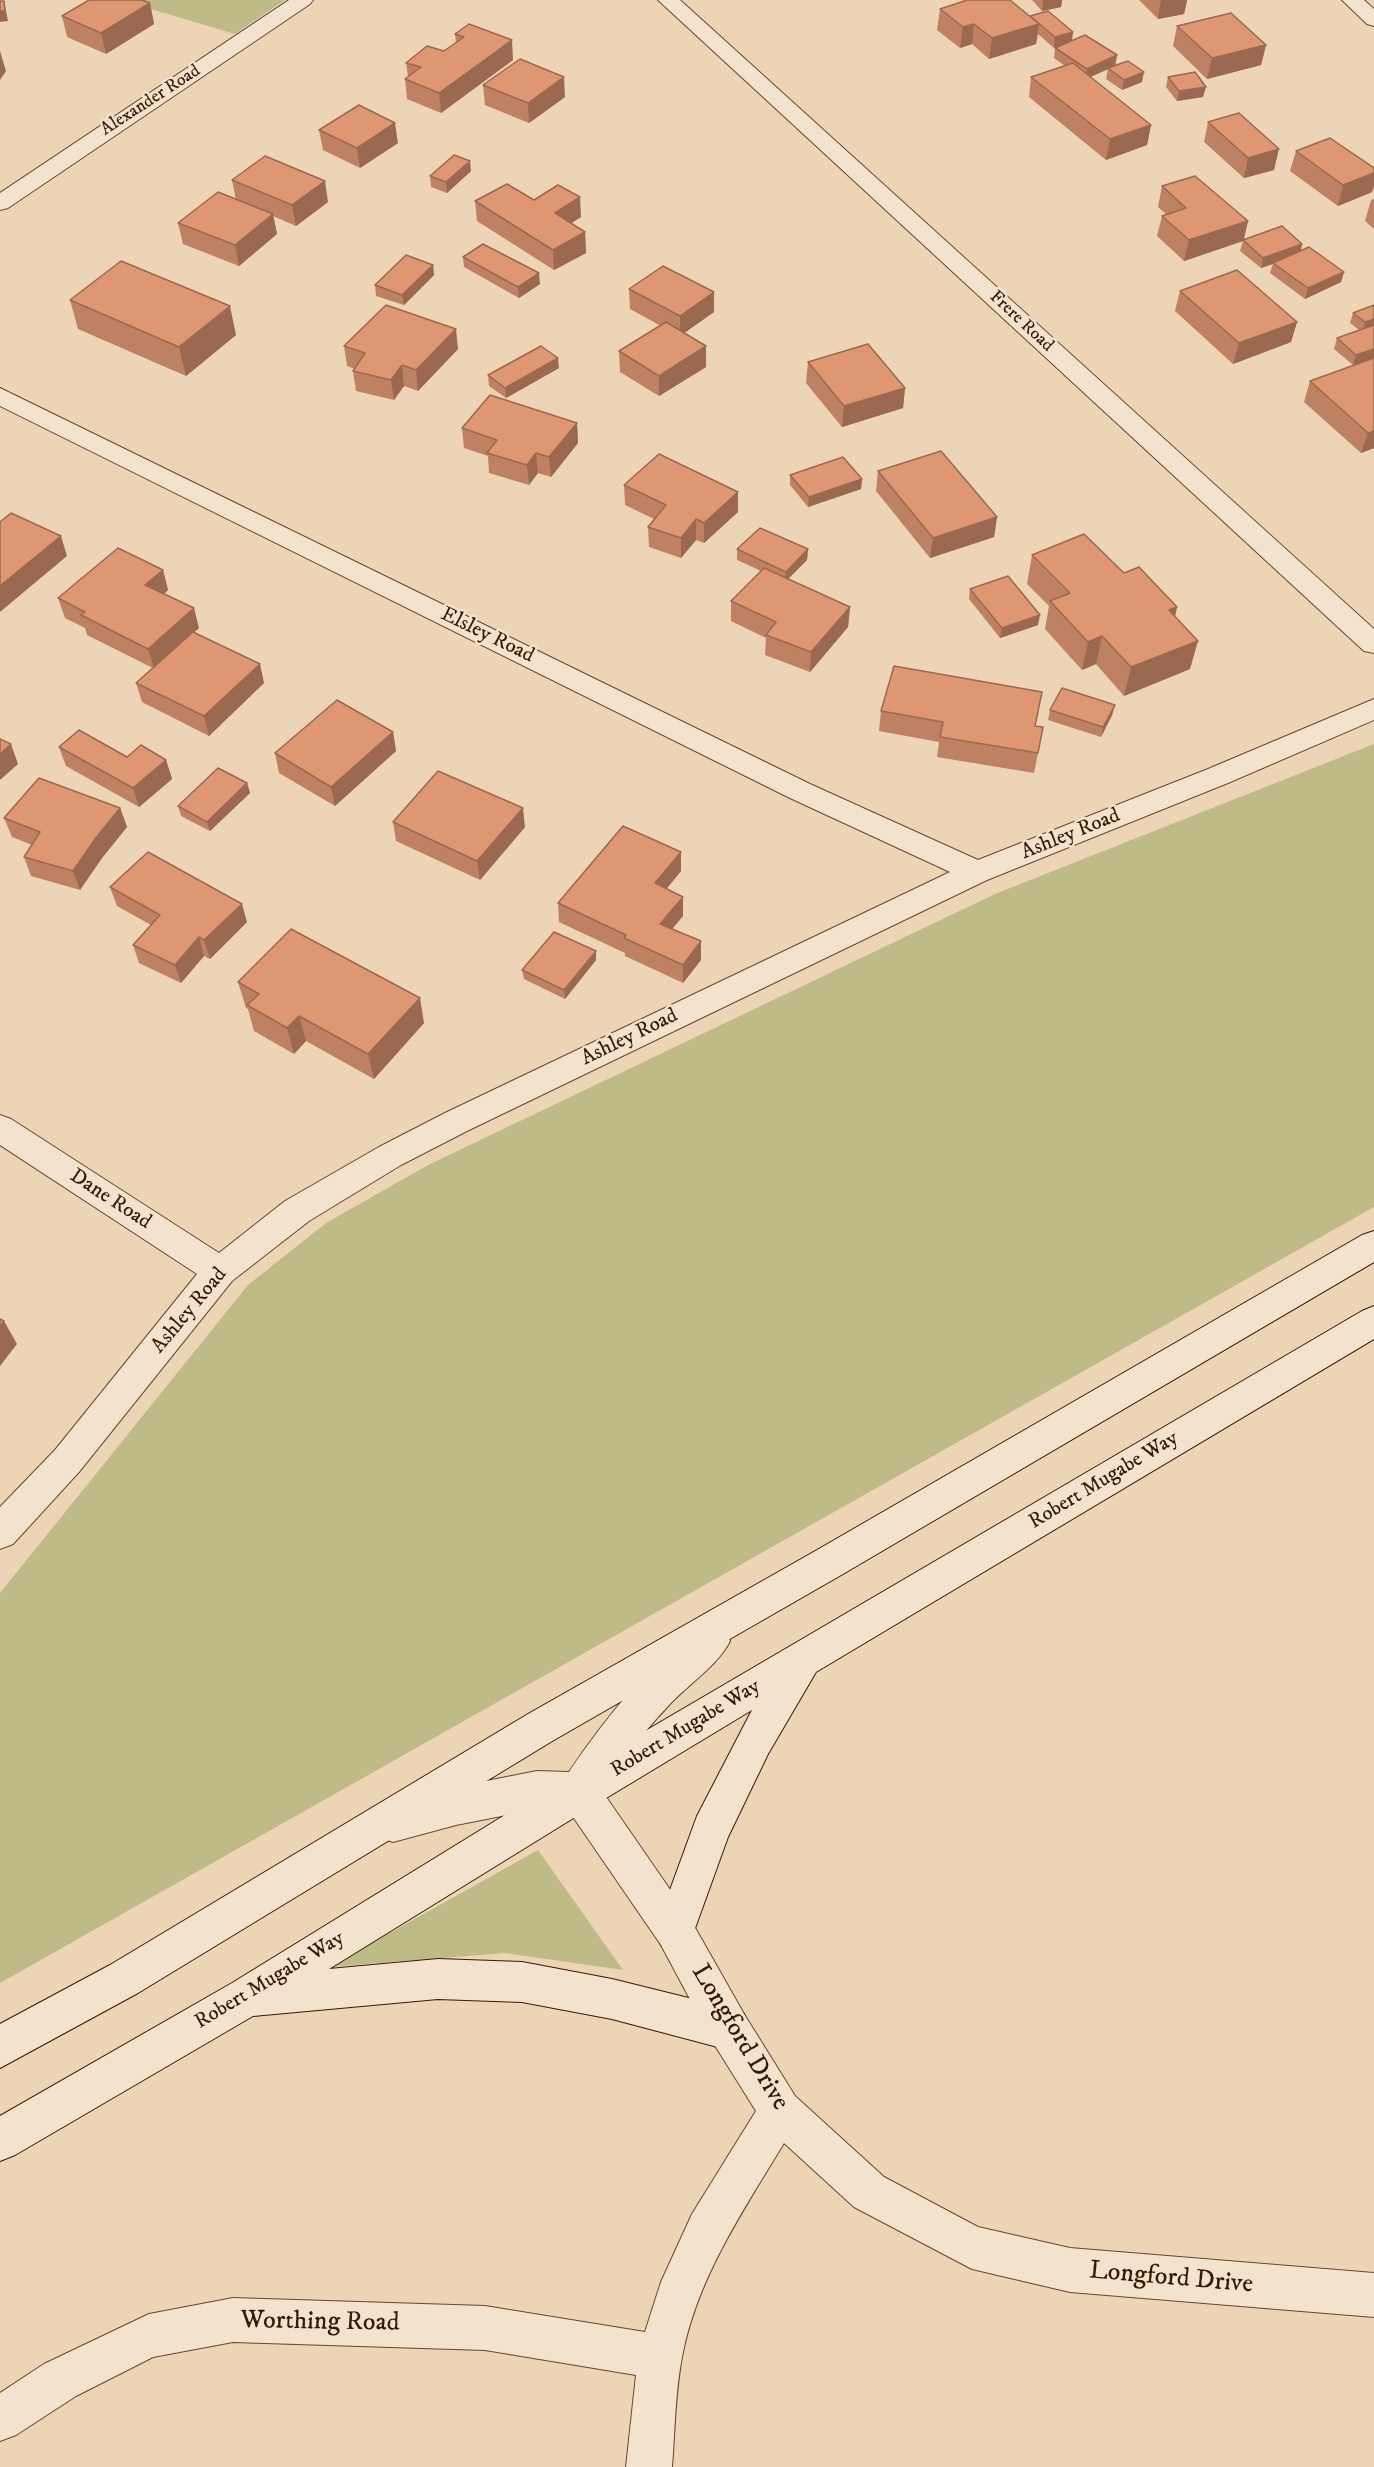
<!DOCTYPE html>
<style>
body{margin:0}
canvas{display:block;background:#ecd4b4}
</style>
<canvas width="1374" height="2467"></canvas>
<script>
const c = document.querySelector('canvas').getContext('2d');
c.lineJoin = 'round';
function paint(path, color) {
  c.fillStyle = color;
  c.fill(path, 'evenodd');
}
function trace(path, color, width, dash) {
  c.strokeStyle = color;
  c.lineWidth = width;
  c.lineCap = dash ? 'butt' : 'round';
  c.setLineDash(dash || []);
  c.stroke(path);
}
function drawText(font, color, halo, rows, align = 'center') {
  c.font = font + ' "IM FELL DW Pica",serif';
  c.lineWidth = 5;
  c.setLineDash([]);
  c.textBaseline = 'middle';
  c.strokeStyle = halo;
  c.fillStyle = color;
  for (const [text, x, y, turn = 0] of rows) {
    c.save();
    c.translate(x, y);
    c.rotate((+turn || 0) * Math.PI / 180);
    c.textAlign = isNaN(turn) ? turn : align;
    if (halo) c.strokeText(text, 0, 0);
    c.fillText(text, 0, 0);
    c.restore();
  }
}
paint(new Path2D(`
 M120 0H285L235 34Z
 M1374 744V1207L0 1983V1593L248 1285 326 1223 428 1165 995 894Z
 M538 1850 623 1970 505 1953 329 1967Z`), '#bebb89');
const street = new Path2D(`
 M289 0H313L310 4 8 208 0 210V193Z
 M658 0H680L1374 629V653L1364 651Z
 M1342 0H1364L1374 9V26L1367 24Z
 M0 388 810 784 978 860 1208 769 1374 699V720L1228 783 987 880 467 1131 401 1165 309 1221 232 1281 79 1472 13 1544 0 1549V1507L55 1450 197 1274 0 1145V1115L11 1119 219 1253 285 1201 379 1147 445 1113 950 872 790 798 0 406Z
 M711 1623 724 1628 730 1641C719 1664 688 1685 670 1704 644 1731 622 1760 602 1791L689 1917 744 2014 795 2096 884 2177 978 2227 1070 2248 1374 2273V2317L1070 2292 972 2269 854 2207 784 2143C743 2211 697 2278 682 2357 675 2393 675 2431 672 2467H626L636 2375 485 2350 233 2342 153 2357 76 2396 16 2435 0 2441V2393L44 2364 149 2314 233 2298 485 2306 645 2332 661 2282 692 2214 756 2111 714 2044 661 1945 569 1811 537 1809 456 1825 393 1842 379 1837 374 1823 379 1809 456 1787 537 1771 569 1772C598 1729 663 1642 711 1623Z`);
const secondary = new Path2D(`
 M1374 1231V1262L843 1574 554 1740 138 1993 0 2068V2024L110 1965 528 1714 817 1550 1362 1235Z
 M1374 1306V1339L816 1672 768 1754 728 1837 689 1945 675 1951 661 1945 655 1931 697 1816 752 1710 593 1806 329 1969 438 1959 522 1962 612 1979 729 2008 744 2014 750 2029 744 2044 729 2050 612 2019 522 2002 438 1999 253 2016 15 2155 0 2161V2116L232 1983 565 1778 1362 1311Z`);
trace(street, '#65482f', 2);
trace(secondary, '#381a03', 2);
paint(street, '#f3e3ce');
paint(secondary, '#f3e3ce');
paint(new Path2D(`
 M1032 0H1062L1061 7 1042 11Z
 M1139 0H1187L1184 14 1158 19Z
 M150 3 154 24 106 54 67 37 62 16Z
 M940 9 1030 16 1072 41 1117 55 1115 66 1142 82 1122 90 1106 79 1108 69 1090 77 1151 125 1147 145 1106 160 1029 97 1031 77 1065 66 1054 58 1055 48 1060 46 1054 48 1038 34 1036 44 989 59 972 44 960 48 937 30Z
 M469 24 513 60 441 113 407 99 405 79 408 77 406 63 444 51 456 43 455 34Z
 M1177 26 1266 45 1261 65 1207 79 1173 46Z
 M1168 77 1203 97 1177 101 1166 87Z
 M483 85 565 97 529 123 485 105Z
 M1208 122 1274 170 1244 178 1204 142Z
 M319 130 398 143 360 168 323 150Z
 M1296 151 1374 168V186L1372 192 1338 206 1290 171Z
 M471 171 447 193 431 187 430 176Z
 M232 180 328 202 296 226 273 216 277 234 239 266 183 244 178 223 236 200Z
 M1162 186 1248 221 1244 240 1302 244 1301 250 1344 272 1341 282 1305 299 1270 273 1273 264 1261 268 1240 251 1243 241 1184 261 1157 236 1162 216 1166 214 1158 207Z
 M1374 199V229L1365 221 1371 200Z
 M534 200 581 217 571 223 585 232 586 253 554 270 477 221 475 201Z
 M463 257 540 284 519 298 464 267Z
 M433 265 434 275 404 305 376 296 375 285Z
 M629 289 714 312 684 333 706 346V367L659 396 620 372 619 351 661 326 630 309Z
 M1180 291 1297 322 1291 342 1233 364 1175 311Z
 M70 300 236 335 186 376 78 329Z
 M1374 305V448L1361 453 1304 402 1310 381 1353 365 1334 349 1337 338 1359 330 1350 323 1353 313Z
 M344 346 458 349 418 391 404 386 394 400 356 391 353 371 355 369 347 366Z
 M808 362 905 388 903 408 842 427 806 383Z
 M559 368 506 398 489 386 488 375Z
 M577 423 578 443 551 477 538 473 529 485 489 473 488 456 464 448 462 428Z
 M878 471 997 517 994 537 930 558 876 491Z
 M790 475 862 479 861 489 808 507 790 485Z
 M624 485 738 492V512L704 543 696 540 681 558 649 547 648 527 654 519 625 505Z
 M737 549H808L807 560 788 579 850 607 848 627 810 672 765 655 766 638 731 621V601L761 571 737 560Z
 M1032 555 1124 573 1177 607 1175 617 1190 669 1124 696 1096 664 1082 670 1045 629 1049 606 1027 584Z
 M163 570 168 590 164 594 199 628 194 632 264 683 209 736 142 702 136 683 153 668 87 635 85 628 65 618 58 598Z
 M970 589 1038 625 1000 638 969 599Z
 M1115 705 1112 715 1101 737 1048 720 1050 710Z
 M881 711 1035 726 1038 753 1034 773 937 757 939 742 879 731Z
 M393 732 396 751 335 806 279 773 275 753Z
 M59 747 127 757 166 760 172 779 139 807 66 766Z
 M247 783 250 793 210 831 181 816 178 806Z
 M120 808 127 827 102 858 80 890 31 876 24 857 32 845 12 837 4 818Z
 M393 822 525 827 480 880 396 841Z
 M681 871 666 889 683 897V916L672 929 701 941V960L683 983 625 956V953L559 922 558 903Z
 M110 887 247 922 210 959 204 956 181 983 139 963 133 945 151 925 117 906Z
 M596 951V960L565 999 524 979 522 970Z
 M238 982 424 1023 374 1079 306 1041 294 1054 254 1031 248 1009 246 1008Z`), '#bf8163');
paint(new Path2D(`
 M1043 0H1062L1061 7 1042 11Z
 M1161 0H1187L1184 14 1158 19Z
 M4 1 8 21 0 22V11Z
 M150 3 154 24 106 54 101 33Z
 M974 24 972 44 960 48 963 27Z
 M1039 24 1036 44 989 59 992 38Z
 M1073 32 1072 42 1054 48 1055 37Z
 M512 40 513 60 441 113 439 93Z
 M1266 45 1261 65 1207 79 1212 58Z
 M0 51 6 71 0 80Z
 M1117 55 1115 66 1086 79 1087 69Z
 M1144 72 1142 82 1122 90 1124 80Z
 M564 77 565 97 529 123 528 103Z
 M1206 87 1203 97 1177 101 1179 91Z
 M395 123 398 143 360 168 357 148Z
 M1151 125 1147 145 1106 160 1110 139Z
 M1279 149 1274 170 1244 178 1248 158Z
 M470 161 471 171 447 193 446 182Z
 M1374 173V186L1372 192 1338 206 1343 185Z
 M325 181 328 202 296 226 292 205Z
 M580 197 581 217 556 233 555 213Z
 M273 214 277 234 239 266 235 245Z
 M1248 221 1243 241 1184 261 1189 240Z
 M585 232 586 253 554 270 553 250Z
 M1302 244 1300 254 1261 268 1263 258Z
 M433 265 434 275 404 305 402 295Z
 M1344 272 1341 282 1305 299 1308 288Z
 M539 273 540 284 519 298 518 287Z
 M714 292V312L680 336V316Z
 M230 306 236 335 186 376 179 347Z
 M1374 319V328L1362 333 1365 322Z
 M1297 322 1291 342 1233 364 1239 343Z
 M456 329 458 349 418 391 416 370Z
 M706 346V367L659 396V376Z
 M1374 349V358L1353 366 1356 355Z
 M558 358 559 368 506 398 505 388Z
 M402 365 404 386 394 400 391 380Z
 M905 388 903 408 842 427 844 406Z
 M577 423 578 443 551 477 549 457Z
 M1374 431V448L1361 453 1368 433Z
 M536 453 538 473 529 485 527 465Z
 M862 479 861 489 808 507 809 497Z
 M738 492V512L704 543V523Z
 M997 517 994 537 930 558 933 538Z
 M696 519V540L681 558V538Z
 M61 536 67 556 0 612V586Z
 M808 549 807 560 785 582 786 572Z
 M163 570 168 590 151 605 145 585Z
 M850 607 848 627 810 672 811 652Z
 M1177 607 1170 635 1169 610Z
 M194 608 199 628 154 668 148 649Z
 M1040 615 1038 625 1000 638 1002 628Z
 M1102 636 1096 664 1082 670 1088 642Z
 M1198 641 1190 669 1124 696 1131 667Z
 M260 664 264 683 209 736 204 716Z
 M1115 705 1112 715 1101 737 1103 727Z
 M393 732 396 751 335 806 331 787Z
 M11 744 18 764 0 780V754Z
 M166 760 172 779 139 807 133 788Z
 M247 783 250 793 210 831 207 822Z
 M120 808 127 827 102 858 80 890 73 871 95 839Z
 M523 808 525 827 480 880 477 861Z
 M681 852V871L656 902 655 883Z
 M683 897V916L661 942 660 924Z
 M242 904 247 922 210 959 204 940Z
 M199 937 204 956 181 983 175 965Z
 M701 941V960L683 983V965Z
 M596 951V960L565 999 564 990Z
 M420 998 424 1023 374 1079 368 1054Z
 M299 1016 306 1041 294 1054 287 1028Z
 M4 1321 17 1344 0 1366V1327Z`), '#9b6950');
const building = new Path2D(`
 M89 0H142L150 3 101 33 62 16Z
 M967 0H1010L1039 24 992 38 974 24 963 27 940 9Z
 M0 1H4L5 11H0Z
 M1048 11 1073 32 1055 37 1030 16Z
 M1231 13 1266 45 1212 58 1177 26Z
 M469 24 512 40 439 93 405 79 421 67 406 63 427 46 444 51 464 37 455 34Z
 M1085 35 1117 55 1087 69 1055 48Z
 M520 59 564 77 528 103 483 85Z
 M1128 61 1144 72 1124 80 1108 68Z
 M1073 63 1151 125 1110 139 1031 77Z
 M1195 72 1206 87 1179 91 1168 77Z
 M359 105 395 123 357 148 319 130Z
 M1239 113 1279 149 1248 158 1208 122Z
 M1330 138 1374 168V173L1343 185 1296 151Z
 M454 155 470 161 446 182 430 176Z
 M265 156 325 181 292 205 232 180Z
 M1195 176 1248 221 1189 240 1162 216 1186 208 1162 186Z
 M507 184 534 200 558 185 580 197 555 213 585 232 553 250 475 201Z
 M218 192 273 214 235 245 178 223Z
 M1282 226 1302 244 1263 258 1243 240Z
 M483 244 539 273 518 287 463 257Z
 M1309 247 1344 272 1308 288 1273 263Z
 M406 255 433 265 402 295 375 285Z
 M121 261 230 306 179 347 70 300Z
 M663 266 714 292 680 316 629 289Z
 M1237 270 1297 322 1239 343 1180 291Z
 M386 305 456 329 416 370 402 365 391 380 353 371 365 353 344 346Z
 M1374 305V319L1365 322 1353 313Z
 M666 322 706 346 659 376 619 351Z
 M1374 325V349L1356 355 1337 338Z
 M868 344 905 388 844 406 808 362Z
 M541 346 558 358 505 388 488 375Z
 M1374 358V431L1368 433 1310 381Z
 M490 395 577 423 549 457 536 453 527 465 487 453 497 440 462 428Z
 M941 451 997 517 933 538 878 471Z
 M659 454 738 492 704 523 696 519 681 538 648 527 666 505 624 485Z
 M843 457 862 479 809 497 790 475Z
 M11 513 61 536 0 586V522Z
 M760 528 808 549 786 572 737 549Z
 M1084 534 1124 573 1139 567 1177 607 1169 610 1198 641 1131 667 1102 636 1088 642 1050 601 1070 593 1032 555Z
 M118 548 163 570 145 585 194 608 148 649 81 615 85 612 58 598Z
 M764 568 850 607 811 652 766 635 776 622 731 601Z
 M1008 576 1040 615 1002 628 970 589Z
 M193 632 260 664 204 716 136 683Z
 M894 666 1042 692 1035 726 1043 727 1038 753 940 737 943 722 881 711Z
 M1062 688 1115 705 1103 727 1050 710Z
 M337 700 393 732 331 787 275 753Z
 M79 730 127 757 141 745 166 760 133 788 59 747Z
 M0 739 11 744 0 754Z
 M218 768 247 783 207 822 178 806Z
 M438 771 523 808 477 861 393 822Z
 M39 778 120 808 95 839 73 871 24 857 40 832 4 818Z
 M623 826 681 852 655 883 683 897 660 924 701 941 683 965 624 938 626 935 558 903Z
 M148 852 242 904 204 940 199 937 175 965 133 945 160 915 110 887Z
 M291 929 420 998 368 1054 299 1016 287 1028 247 1005 259 994 238 982Z
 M554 932 596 951 564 990 522 970Z
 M0 1319 4 1321 0 1327Z`);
paint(building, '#de9673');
trace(building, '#9b6950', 1.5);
drawText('18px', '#381a03', '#f3e3ce', [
 ["Alexander Road",151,101,-33],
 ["Frere Road",1021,322,43]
]);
drawText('21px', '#381a03', '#f3e3ce', [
 ["Elsley Road",487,636,26],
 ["Ashley Road",1071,835,-22],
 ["Ashley Road",630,1038,-26],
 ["Dane Road",110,1200,33],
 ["Ashley Road",190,1311,-50],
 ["Robert Mugabe Way",1104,1481,-31],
 ["Robert Mugabe Way",686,1729,-31],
 ["Robert Mugabe Way",270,1981,-31]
]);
drawText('26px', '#381a03', '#f3e3ce', [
 ["Longford Drive",739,2038,59],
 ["Longford Drive",1171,2279,5],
 ["Worthing Road",320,2323,1]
]);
</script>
